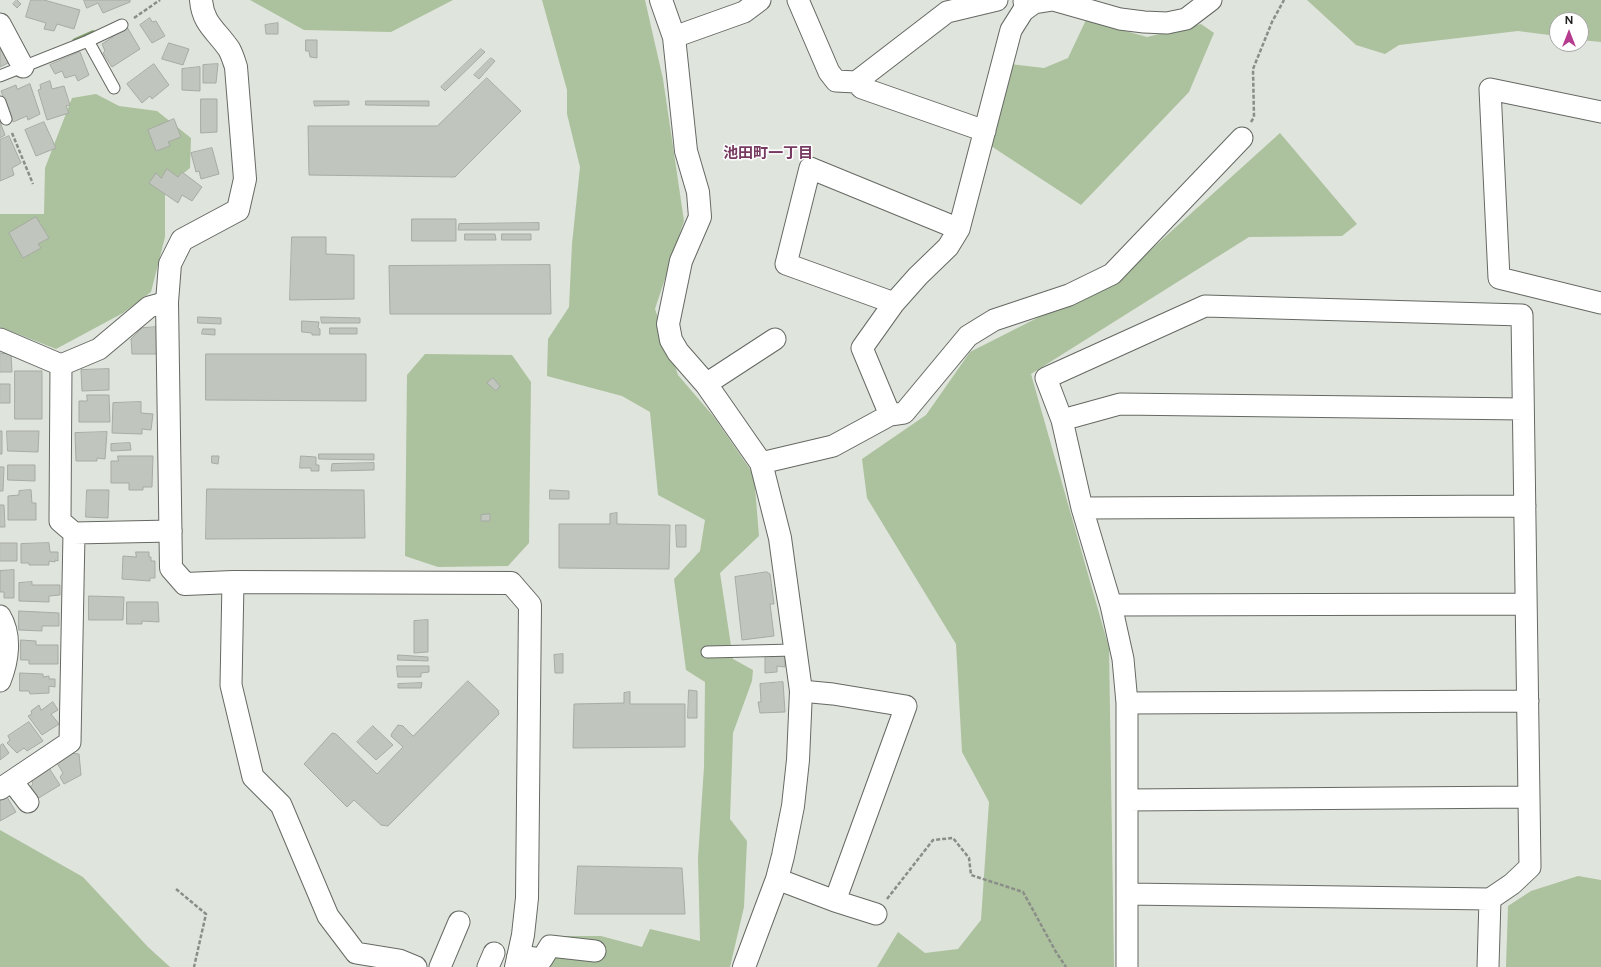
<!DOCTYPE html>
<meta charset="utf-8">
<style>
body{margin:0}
#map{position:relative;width:1601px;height:967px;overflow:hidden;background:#dfe4dc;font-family:Figtree,sans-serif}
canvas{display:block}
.north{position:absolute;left:1549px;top:12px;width:40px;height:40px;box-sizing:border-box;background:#fff;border:1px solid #a6a6a5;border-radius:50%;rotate:0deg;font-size:11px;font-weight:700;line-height:16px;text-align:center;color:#20211f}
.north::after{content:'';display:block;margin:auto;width:14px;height:18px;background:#b43b8e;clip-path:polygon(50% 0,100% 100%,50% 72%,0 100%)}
</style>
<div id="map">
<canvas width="1601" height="967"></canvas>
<div class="north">N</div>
</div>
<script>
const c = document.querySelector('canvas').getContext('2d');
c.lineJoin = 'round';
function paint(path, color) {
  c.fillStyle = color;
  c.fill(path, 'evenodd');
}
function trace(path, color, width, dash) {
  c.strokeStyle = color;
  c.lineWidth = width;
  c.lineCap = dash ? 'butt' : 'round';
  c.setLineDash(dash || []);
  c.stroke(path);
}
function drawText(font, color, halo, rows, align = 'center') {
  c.font = font + ' Figtree,"Noto Sans JP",sans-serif';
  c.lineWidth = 3;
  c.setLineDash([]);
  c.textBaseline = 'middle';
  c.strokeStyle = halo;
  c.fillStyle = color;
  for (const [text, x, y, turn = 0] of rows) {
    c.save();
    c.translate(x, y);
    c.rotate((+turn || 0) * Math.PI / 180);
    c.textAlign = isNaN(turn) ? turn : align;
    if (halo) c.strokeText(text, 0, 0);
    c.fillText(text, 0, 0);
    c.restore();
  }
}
paint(new Path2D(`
 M250 0H453L391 32 304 30Z
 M542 0H645L663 79 684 221 655 309 678 375 714 417 754 475 759 536 720 573 733 659 753 670 752 681 733 733 730 819 747 841 744 907 730 967H530L548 936H601L642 947 650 929 700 941 698 858 704 767 705 682 686 670 674 579 700 551 705 520 658 495 650 412 622 396 547 376 548 339 569 307 572 244 580 167 567 114V90Z
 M1307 0H1601V42L1581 40V20H1557V36L1518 31 1399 45 1385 54 1356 45Z
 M1086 20 1147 37 1201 24 1214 33 1189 92 1081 205 988 144 1010 64 1044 68 1068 58Z
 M96 94 119 106 157 111 191 138 190 168 165 188V237L151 292 123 313 56 349 0 327V214H44L45 168 72 98Z
 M1280 133 1357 224 1342 236 1249 237 1031 374 1109 648 1114 967H877L898 932 925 953 958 949 981 920 989 802 962 752 956 644 867 498 862 459 926 415 970 352 1124 274Z
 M425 354 512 355 531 382 529 543 508 566 438 567 405 556 407 375Z
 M0 830 83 877 148 947 170 967H0Z
 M1578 876 1601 880V967H1506L1508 906 1531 891Z`), '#acc19d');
trace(new Path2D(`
 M75 41 93 33`), '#7f9d6a', 5.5);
const building = new Path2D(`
 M17 0 21 4 17 8 13 4Z
 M31 0H44L80 10 74 29 57 24 54 31 44 29 46 23 26 17Z
 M84 0H130V2L103 13 98 3 87 8Z
 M150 18 152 22 156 21 165 36 152 43 140 25Z
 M278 23V34H266L265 25Z
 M127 27 140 49 112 67 103 53 105 51 102 44 113 37 112 35Z
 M306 40H317V58L310 57 309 51H306Z
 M169 43 189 49 183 65 162 59Z
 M2 48 10 62 0 67V49Z
 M481 49 485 52 445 91 441 87Z
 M80 52 89 75 78 81 75 75 65 78 62 71 55 74 50 65Z
 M491 58 495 61 479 79 474 75Z
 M154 64 169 85 152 99 150 96 142 103 127 84Z
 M218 64 216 83H203V65Z
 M200 67V91L182 90V69Z
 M487 78 521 111 455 177 309 175 308 126H437Z
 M50 81 52 89 64 86 70 105 66 106 69 113 47 120 38 90 41 89 40 85Z
 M30 84 40 114 28 120 27 116 13 122 1 91 16 85 17 89Z
 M201 99H217V132L201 133Z
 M314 101H349V105L315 106Z
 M366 101H429V106L366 105Z
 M174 119 181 137 168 142 170 146 156 151 148 130Z
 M0 122 5 135 0 138Z
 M44 122 56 148 36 156 25 130Z
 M9 136 21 163 12 168 14 175 0 181V140Z
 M212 148 219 174 201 179 199 171 196 172 191 153Z
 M167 169 178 177 182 172 202 187 192 201 182 195 178 203 149 183 156 173 161 178Z
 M36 217 49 238 38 244 41 248 23 258 9 233Z
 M412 219H456V241H412Z
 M539 223V230H458L459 224Z
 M465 234H495L496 240H465Z
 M502 234H531V240H502Z
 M292 237H326V254L354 255V299L290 300Z
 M550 265 551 314H390L389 266Z
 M198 317 221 318V324L198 323Z
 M321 317 360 318V323H322Z
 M302 321 319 322 318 328 320 329V335H312V333L302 332Z
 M157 327V354H132L131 339 142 328Z
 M330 328H357V334H330Z
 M203 329H215V335L202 334Z
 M0 353 11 354 12 372H0Z
 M206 354H366V401L206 400Z
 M109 369V390L82 391 81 370Z
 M15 371H42V419H15Z
 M493 378 500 386 496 391 487 383Z
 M0 384H10V403H0Z
 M87 395H109L110 422H79V401H87Z
 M141 402V413L153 414 151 430 142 429V434L112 433 113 403Z
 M0 431H2V454H0Z
 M7 431H39L38 452 8 451Z
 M107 432 105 459 97 458V461H76L75 433Z
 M130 443 131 450 111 451V444Z
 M319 454H374V460L319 459Z
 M118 456H153L152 487H143V490H129V483H111V461H118Z
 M212 456H219L218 464 212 463Z
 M301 456 316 457V465H319V471H311V468H300Z
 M374 463V470L331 471 332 464Z
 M8 465H35V481L8 480Z
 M0 467H4L3 491H0Z
 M207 489 364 490 365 538 206 539Z
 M31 490 32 503H36V520H8V496L19 495V491Z
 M87 490H109L108 518 86 517Z
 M550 490 569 491V499H550Z
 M0 505H4L5 527H0Z
 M617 513V524L670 525 669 569 559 568V524H610V514Z
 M490 514V521H481V515Z
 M676 525H686V547H677Z
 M0 543H17V561H0Z
 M49 543 50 552H58V561L55 560V562L49 561V565H29V563H21V544Z
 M136 552H149V557H151V561H155V578H150V581L122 579 123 556 136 557Z
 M14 570V598H4V592H0V571Z
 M767 572 770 574 774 604H770L774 636 742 640 735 577Z
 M32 582V585H60V595L49 596V602L19 601V583Z
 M89 596 124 597 123 620H89Z
 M127 602H158L159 622 142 621V624H127Z
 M19 611 59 613V626H42V631L19 630Z
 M428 620V652L414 653V621Z
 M21 640 36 641V645H58V664H29V660H21Z
 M563 654V673H555L554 655Z
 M398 655 428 657V661L398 660Z
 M785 655V667L777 666V672L765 673V656Z
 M397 666H429V672L421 673V677H398Z
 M20 673 43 674V677L49 676V679H55V687L49 686V693L30 694 29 691H20Z
 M468 681 498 710 499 714 388 826 381 825 354 800 347 807 304 764 332 733 336 734 377 774 403 747 391 736 392 733 398 725 403 726 413 736Z
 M783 682 785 712 760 713 758 702H761L760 684Z
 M422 683 421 688H398V684Z
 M689 690 697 691V718H688Z
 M630 692V704H685V747L573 748 574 704 624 703V693Z
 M53 702 58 710 51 714 59 724 42 735 28 716 32 714 31 711 39 705 41 710Z
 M29 722 43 741 27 751 24 748 17 753 7 743 10 740 8 736Z
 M373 726 393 745 376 760 357 742Z
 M3 744 9 753 0 760V746Z
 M69 753 79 754 81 775 64 784 60 777 63 773 57 763 69 756Z
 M49 768 60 785 37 799 30 787 33 784 31 779Z
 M7 797 16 812 0 821V801Z
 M578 866 682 868 685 914H575Z`);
paint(building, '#c0c5be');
trace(building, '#a7aba4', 1);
const lane = new Path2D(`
 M88 41 114 88
 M0 76 88 41 122 25
 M0 102 6 119
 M707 652 795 650`);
const street = new Path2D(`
 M798 0 829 72 836 81 856 82 947 12 997 0
 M1024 2 1034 3 1053 0 1120 19 1144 22 1167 23 1186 19 1211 0
 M0 24 23 67
 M674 37 744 12 760 0
 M856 82 862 88 985 131
 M1601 112 1490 89 1499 278 1601 303
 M167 302 149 307 99 349 61 365 60 521 74 533 171 531
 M894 303 786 264 810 168 959 229
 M0 339 61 365
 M706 384 775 339
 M890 415 862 348 894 303 918 276 948 247 959 229 1011 30 1023 11 1034 3 1036 0
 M1062 420 1120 404 1523 409
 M761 463 833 446 890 415 904 413 968 336 994 320 1069 295 1112 274 1242 138
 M1082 508 1525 506
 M233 582 231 685 253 777 281 805 328 916 356 953 399 960 416 967
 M1111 605 1526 604
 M0 616C12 636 8 661 0 681
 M801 691 833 694 906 706 835 901
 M1127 703 1528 701
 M12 781 28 802
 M0 789 70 742 74 533
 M1127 800 1529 797
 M777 879 835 901 876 914
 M1127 894 1490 899
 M518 956 542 959 550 946 595 951
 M440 967 459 922
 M488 967 494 953
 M1127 967V703L1123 659 1111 605 1082 508 1062 420 1046 378 1205 306 1522 315 1530 867 1512 884 1490 899 1488 967`);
const secondary = new Path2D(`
 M201 0C203 24 216 30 229 49 232 54 234 61 236 67L245 179 238 210 182 240 170 264 167 302 171 568 185 584 233 582 511 583 530 605 527 898 523 935 516 967
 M661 0 674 37 686 151 698 192 700 217 681 261 668 324 671 340 678 352 706 384 761 463 780 538 801 691 798 760 793 806 783 856 777 879 744 967`);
trace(lane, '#656963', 13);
trace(street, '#656963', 23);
trace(secondary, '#656963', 24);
trace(new Path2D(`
 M134 18 160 0
 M1251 122 1254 117 1253 69 1272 22 1284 0
 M12 133 33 184
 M176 889 206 914 194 967
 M887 899 933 840 953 838 969 858 971 875 1023 892 1056 952 1066 967`), '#8a8e88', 2.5, [4, 2]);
trace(lane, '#fff', 11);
trace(street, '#fff', 21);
trace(secondary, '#fff', 22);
drawText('bold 15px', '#773a61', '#fff', [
 ["池田町一丁目",768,154]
]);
</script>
